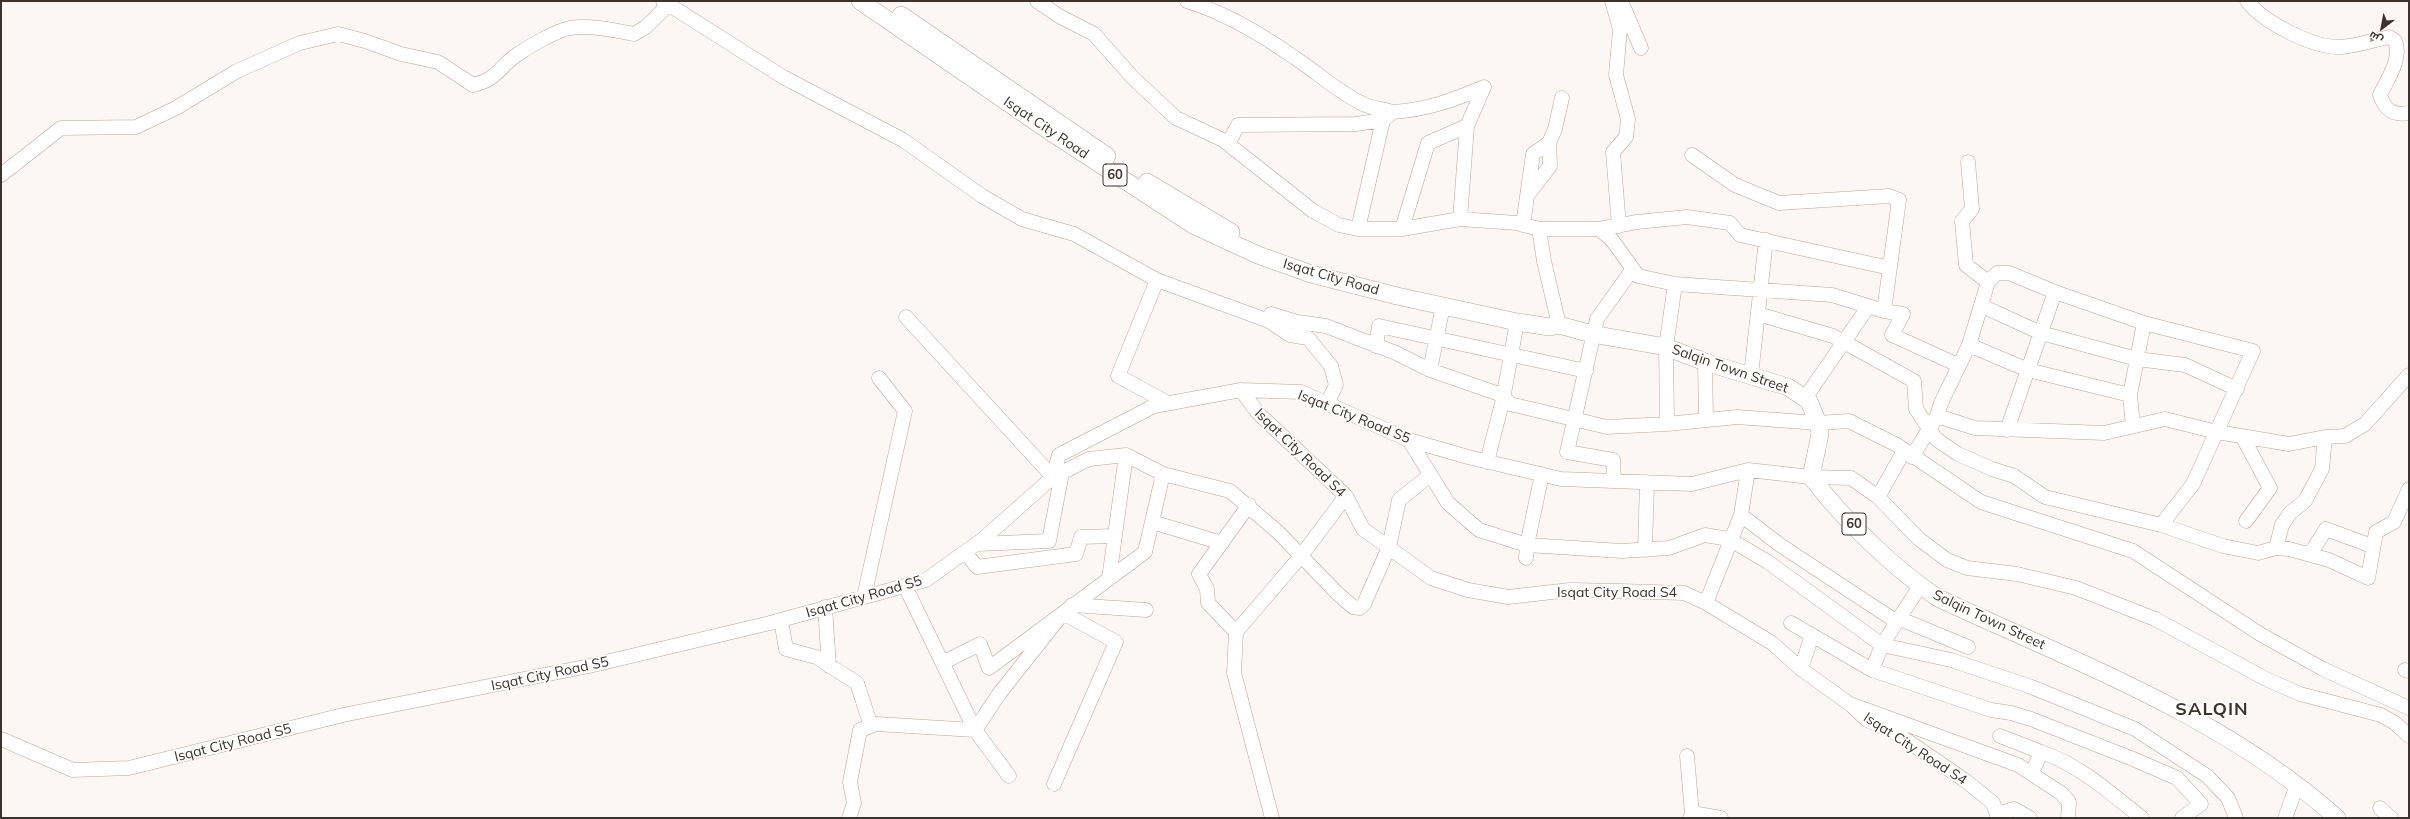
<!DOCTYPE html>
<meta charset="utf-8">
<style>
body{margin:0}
#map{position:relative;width:2410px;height:819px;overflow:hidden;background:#fcf6f4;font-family:Mulish,Cairo,sans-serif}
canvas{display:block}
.frame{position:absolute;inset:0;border:2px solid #3c322e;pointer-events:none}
.north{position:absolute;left:2362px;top:8px;width:40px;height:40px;-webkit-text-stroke:3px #fff;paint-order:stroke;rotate:212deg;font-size:11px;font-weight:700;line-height:16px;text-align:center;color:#3c322e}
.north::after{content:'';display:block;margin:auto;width:14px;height:18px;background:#3c322e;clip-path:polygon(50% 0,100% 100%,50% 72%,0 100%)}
</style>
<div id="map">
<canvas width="2410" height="819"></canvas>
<div class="frame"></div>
<div class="north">ش</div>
</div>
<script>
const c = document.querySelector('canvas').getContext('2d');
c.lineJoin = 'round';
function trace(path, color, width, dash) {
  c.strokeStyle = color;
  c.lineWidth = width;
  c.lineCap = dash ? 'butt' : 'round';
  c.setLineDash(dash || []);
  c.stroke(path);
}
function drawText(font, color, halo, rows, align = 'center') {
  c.font = font + ' Mulish,sans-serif';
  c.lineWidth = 4;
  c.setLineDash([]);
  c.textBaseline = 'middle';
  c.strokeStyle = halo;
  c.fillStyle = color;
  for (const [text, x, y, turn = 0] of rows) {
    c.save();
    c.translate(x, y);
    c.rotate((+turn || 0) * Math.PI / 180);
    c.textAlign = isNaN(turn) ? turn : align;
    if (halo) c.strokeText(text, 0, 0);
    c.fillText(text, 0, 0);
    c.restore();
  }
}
const minor = new Path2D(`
 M663 1 783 77 903 140 982 196 1022 219 1074 234 1157 280 1269 321 1290 335 1308 338 1331 366 1336 385 1327 404
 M1037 1 1059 16 1094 34 1133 78 1176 118 1223 140 1313 211 1339 225 1358 229H1402L1460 219 1517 223 1539 229H1599L1612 240 1638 276 1675 284 1832 295 1884 311 1899 200 1889 196 1779 203 1735 185 1692 155
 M1187 1C1223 12 1264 36 1295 58 1318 73 1338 92 1363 104 1372 108 1383 109 1393 112
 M1612 1 1620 29 1616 75 1628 119 1626 137 1613 152 1619 226
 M1621 1 1641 48
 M2247 1C2264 23 2313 48 2341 47 2357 46 2374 40 2389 37L2395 41C2402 59 2388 78 2380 95 2385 110 2393 116 2409 113
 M1228 144 1238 125 1356 124 1383 120 1393 112C1426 110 1454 100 1484 87L1467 126 1428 143 1402 229
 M1 175 61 128 136 127 176 108 237 71 300 43 338 34 365 41 401 54 438 62 473 85C497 79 497 70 515 56 528 47 555 31 570 28 591 25 613 30 634 34L646 27 669 4
 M1527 196 1550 166 1549 143
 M1460 219 1467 126
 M1523 225 1533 154 1549 143 1555 129 1562 98
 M1358 229 1383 120
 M1539 229 1544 261 1559 325
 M1599 229 1637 222 1687 217 1730 223 1740 235 1890 268
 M1157 280 1118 376 1168 403
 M1988 282 1997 273H2009L2055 292 2144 323 2253 351 2193 484 2161 525
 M1982 306 2041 333 2137 359 2185 365 2237 389
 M1884 311 1903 314 1892 335 1958 365
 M1758 314 1833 336 1914 381 1916 409 1936 439 1958 454 1992 469 2014 476 2045 497 2161 525 2223 546 2258 553 2276 548 2289 549 2329 560 2368 578 2376 532 2394 522 2409 489
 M906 317 1053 477 1089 459 1126 455 1163 474 1230 491 1278 532 1338 594 1353 607 1360 608 1364 604 1389 547 1399 500 1430 475
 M1269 321 1271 314 1297 322 1326 326 1396 353 1430 370 1502 395 1510 404 1607 427 1667 424 1737 417 1818 423 1849 421 1897 445 1981 502 2133 551 2260 634 2323 669 2409 708
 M1969 345 2028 370 2130 395
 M1376 346 1379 326 1586 371
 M1705 362 1706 420
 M1430 370 1443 306
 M1751 375 1766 240
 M1241 390 1258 413 1346 496 1363 529 1431 578 1468 590 1508 597 1570 590 1620 591 1684 593 1706 603 1772 643 1801 669 1851 705 1867 720 1896 733 1966 781 1993 803 1998 818
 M1805 398 1868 307
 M1937 416 1975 428 2104 433 2165 419 2217 432 2289 444 2325 437 2345 436 2365 424 2409 375
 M1667 424 1666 347 1675 284
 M2133 426 2130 395 2144 323
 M2007 430 2055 292
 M2242 436 2270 488 2246 521
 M1409 440 1448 503 1479 530 1527 545 1622 551 1669 548 1705 535 1729 539 1768 562 1882 645 1951 660 2029 686 2135 729 2207 776 2228 798 2236 818
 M1912 457 1937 416 1941 403 1969 345 1988 282 1966 265 1962 221 1972 209 1968 162
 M1487 462 1503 399 1517 322
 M1614 481 1613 460 1567 452 1597 319 1632 270
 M1878 497 1904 451
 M1741 515 1780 545 1894 620 1898 618 1968 647
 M1152 522 1222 543
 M977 544 1049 541 1062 473
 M2276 548 2282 525 2290 513 2305 501 2322 469 2325 437
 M1645 550 1647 482
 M965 552 977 567 1076 554 1081 537 1115 536
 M2310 554 2326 529 2372 546
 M1526 558 1527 545 1542 474
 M1109 579 1126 455
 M905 586 975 730 1009 776
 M864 597 905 411 879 378
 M1706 603 1741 515 1748 470
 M1072 605 1146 610
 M825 607 829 666
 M781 620 786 649 816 657 857 683 871 726
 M1791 623 1872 670 1991 710 2011 713 2031 719 2133 759 2177 778 2201 804 2182 818
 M1236 632 1208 603 1207 589 1199 574 1249 505
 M944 662 980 644 989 668 1063 613 1116 642 1054 784
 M1801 669 1812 635
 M1872 670 1882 645 1920 586
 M2405 670 2409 671
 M1853 705 2018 765 2061 793 2069 802 2068 818
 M2000 736 2041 752
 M1 739 73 770 129 768 343 715 589 666 770 623 926 580 983 539 1053 477 1059 455 1154 406 1241 390 1301 392 1409 440 1468 457 1561 479 1692 484 1748 470 1811 477 1851 478 1878 497 1919 539 1947 560 1967 568 2017 574 2076 588 2155 619 2266 679 2300 694 2381 715 2395 723 2409 736
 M1687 756 1692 813 1690 818
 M2032 773 2041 752C2080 765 2110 793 2142 818
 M2380 808 2391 818
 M1692 813 1721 818
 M849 818 854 803 850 782 860 730 876 724 975 730 999 694 1063 613 1145 552 1163 474
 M1272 818 1234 673 1236 632 1301 556 1346 496
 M1998 818 2004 812 2014 809 2030 818
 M2285 818 2297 785`);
const major = new Path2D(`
 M860 1 1052 133 1193 225 1258 255 1311 274 1397 296 1517 322 1550 327 1559 325 1592 334 1666 347 1705 362 1788 387 1809 401 1818 423 1820 434 1811 477C1845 521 1892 567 1938 598 2075 662 2223 716 2337 818
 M901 15 1107 156
 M1147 182 1231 232`);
trace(minor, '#bea59b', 15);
trace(major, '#bea59b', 18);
trace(minor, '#fff', 14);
trace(major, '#fff', 17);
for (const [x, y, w] of [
 [1115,175,24],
 [1854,524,24]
]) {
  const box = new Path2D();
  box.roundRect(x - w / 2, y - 11, w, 22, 3);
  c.fillStyle = '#fff';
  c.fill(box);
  trace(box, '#3c322e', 1);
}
drawText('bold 13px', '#3c322e', null, [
 ["60",1115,175],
 ["60",1854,524]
]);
drawText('14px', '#3c322e', '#fff', [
 ["Isqat City Road",1046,128,34],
 ["Isqat City Road",1331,277,16],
 ["Salqin Town Street",1730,369,19],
 ["Isqat City Road S5",1354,417,22],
 ["Isqat City Road S4",1300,453,44],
 ["Isqat City Road S4",1617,593],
 ["Isqat City Road S5",864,597,-16],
 ["Salqin Town Street",1989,620,25],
 ["Isqat City Road S5",550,674,-12],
 ["Isqat City Road S5",233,743,-14],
 ["Isqat City Road S4",1915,749,33]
]);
c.letterSpacing = '1px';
drawText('bold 18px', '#3c322e', '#fff', [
 ["SALQIN",2212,710]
]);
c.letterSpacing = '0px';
</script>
